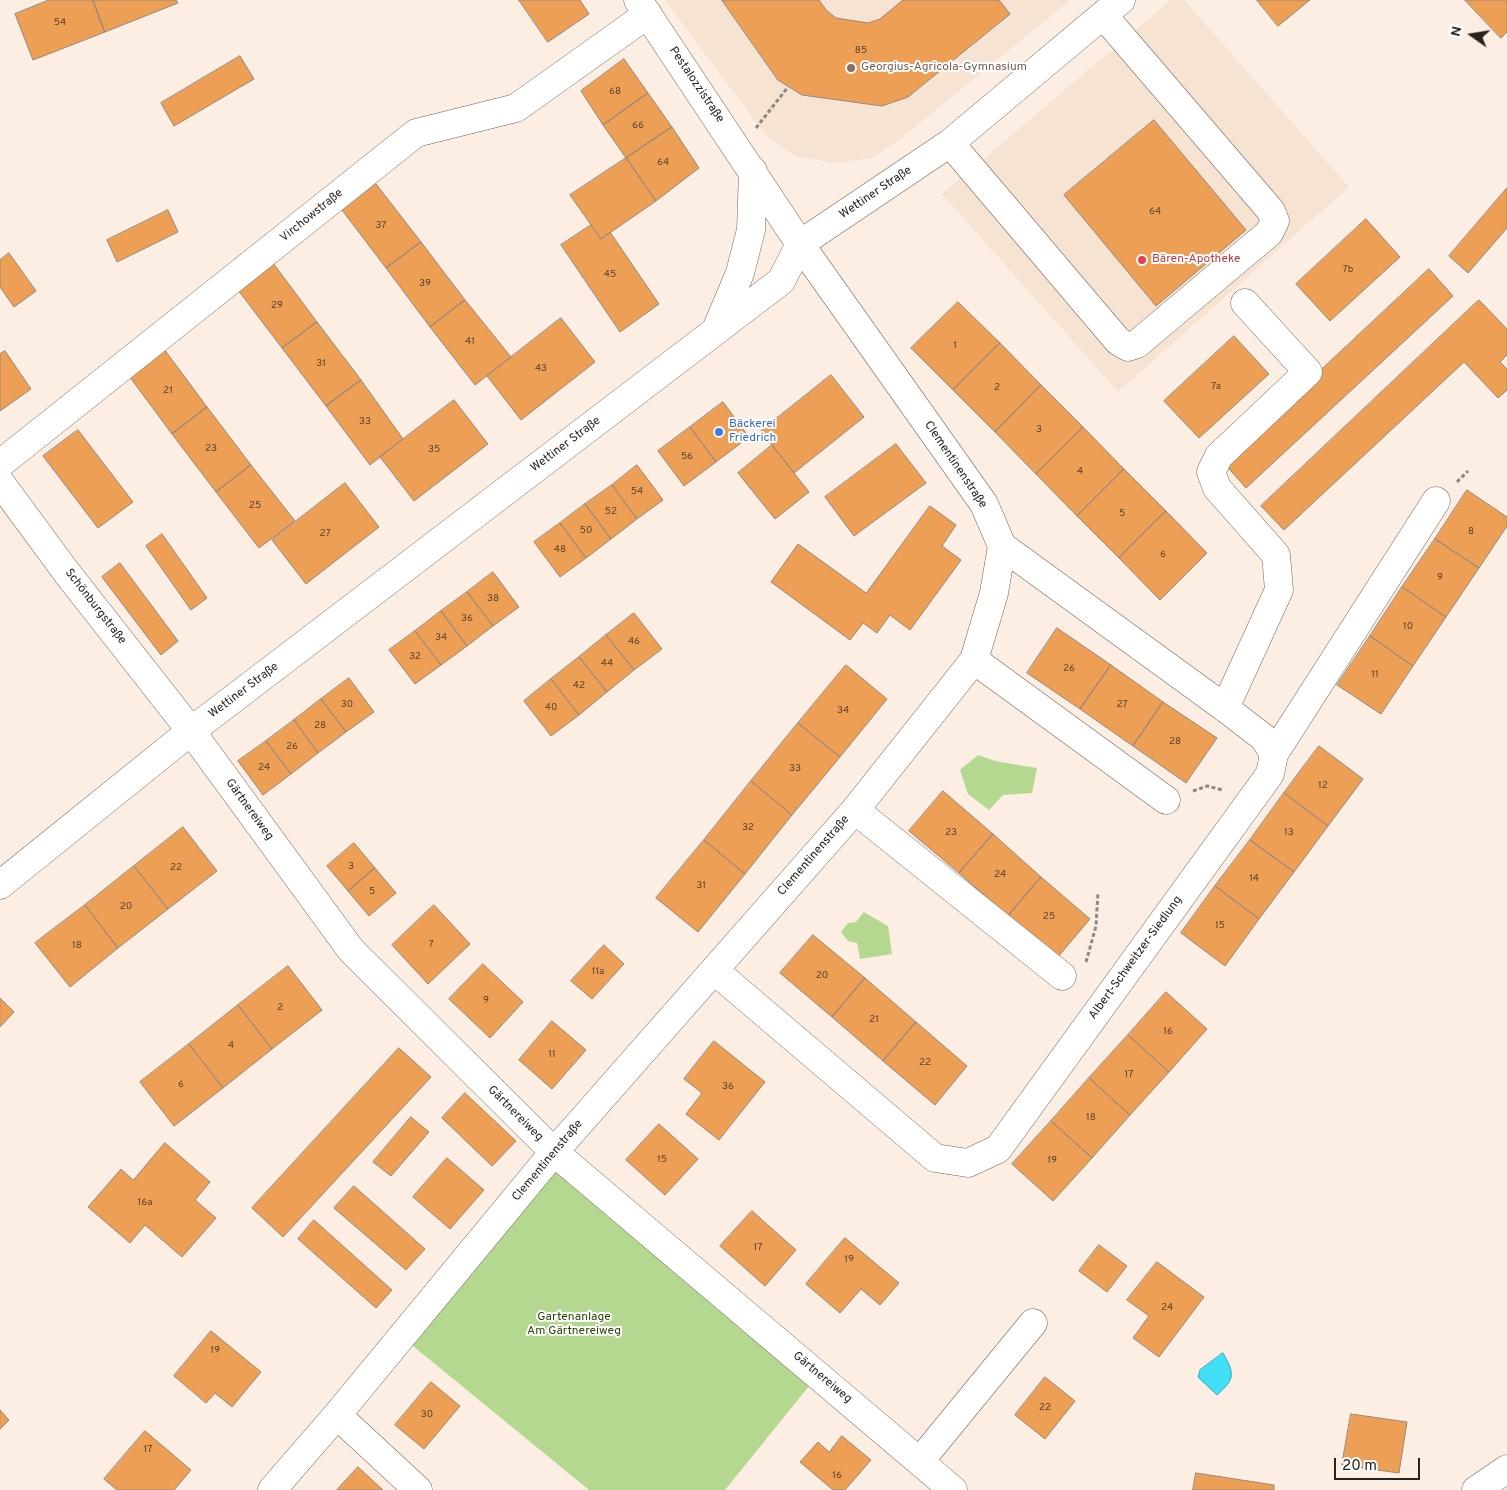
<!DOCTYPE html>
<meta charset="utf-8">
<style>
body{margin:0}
#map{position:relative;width:1507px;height:1490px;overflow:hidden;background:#fceee3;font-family:Overpass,sans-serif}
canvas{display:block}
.north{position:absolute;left:1447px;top:10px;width:50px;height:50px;-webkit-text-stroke:4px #fefefe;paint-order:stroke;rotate:283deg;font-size:14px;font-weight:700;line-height:20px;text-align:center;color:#28231f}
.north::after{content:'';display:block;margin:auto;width:18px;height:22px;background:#28231f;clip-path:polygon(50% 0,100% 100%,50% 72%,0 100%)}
.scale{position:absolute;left:1334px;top:1458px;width:86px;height:22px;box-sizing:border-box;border:2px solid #28231f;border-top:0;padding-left:6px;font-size:15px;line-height:18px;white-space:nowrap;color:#28231f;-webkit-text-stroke:4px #fefefe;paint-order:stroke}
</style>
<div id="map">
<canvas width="1507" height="1490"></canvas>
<div class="north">N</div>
<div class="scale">20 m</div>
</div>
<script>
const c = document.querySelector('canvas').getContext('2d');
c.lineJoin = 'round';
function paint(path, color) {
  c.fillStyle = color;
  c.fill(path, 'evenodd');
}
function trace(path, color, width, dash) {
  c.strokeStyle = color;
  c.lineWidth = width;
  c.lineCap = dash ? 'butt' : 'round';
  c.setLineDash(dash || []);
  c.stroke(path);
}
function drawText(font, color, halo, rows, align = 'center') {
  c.font = font + ' Overpass,sans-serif';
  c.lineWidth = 4;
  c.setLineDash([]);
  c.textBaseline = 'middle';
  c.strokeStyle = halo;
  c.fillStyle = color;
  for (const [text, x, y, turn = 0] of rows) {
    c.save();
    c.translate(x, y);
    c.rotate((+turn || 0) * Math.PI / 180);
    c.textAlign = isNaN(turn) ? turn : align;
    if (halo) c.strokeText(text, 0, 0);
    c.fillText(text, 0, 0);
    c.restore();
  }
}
paint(new Path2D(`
 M665 0H1070L899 140 872 158 835 163 795 156 766 136Z
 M1171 0H1184L1349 187 1118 392 942 194Z`), '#f6e3d2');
paint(new Path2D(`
 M978 755 995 761 1037 768 1032 793 1003 795 989 810 968 794 960 770Z
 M864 912 888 926 892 954 860 959 857 943 848 941 841 932 848 923 856 922Z
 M554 1152 818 1375 725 1490H589L402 1337Z`), '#b5d890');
const water = new Path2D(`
 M1223 1353C1235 1374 1235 1379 1217 1395L1198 1377 1200 1370Z`);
paint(water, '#41dff5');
trace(water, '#3aa7b5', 1);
const building = new Path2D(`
 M49 0H93L105 32 33 60 15 14Z
 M93 0H176L178 3 105 32Z
 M519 0H580L589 14 548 42Z
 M722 0H819L827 11 836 18 868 23 880 19 903 0H999L1010 14 908 97 882 106 802 95 778 80Z
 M1257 0H1310L1278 26Z
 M1465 0H1507V32L1501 38Z
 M240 56 254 79 174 126 161 103Z
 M624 59 648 93 603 125 581 91Z
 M648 93 672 127 626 158 603 125Z
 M1154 120 1246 230 1156 306 1064 195Z
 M672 127 699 168 656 201 626 158Z
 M626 158 656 201 601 239 570 195Z
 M376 184 421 242 386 268 342 210Z
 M1507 188V228L1468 273 1449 256Z
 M168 210 178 232 117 262 107 240Z
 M1366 219 1400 257 1330 321 1296 284Z
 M591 225 601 239 610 232 659 304 620 332 561 245Z
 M421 242 465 300 430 327 386 268Z
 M9 253 36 291 14 307 0 287V260Z
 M273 263 317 322 282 348 238 290Z
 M1429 269 1453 296 1246 488 1223 462Z
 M465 300 511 357 475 385 430 327Z
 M1479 300 1507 329V355L1500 362 1507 369V390L1498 398 1464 362 1284 530 1261 506Z
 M958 302 1000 343 953 390 911 348Z
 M561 318 595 362 521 420 487 376Z
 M317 322 361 380 326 406 282 348Z
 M1234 336 1269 374 1199 438 1164 401Z
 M1000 343 1041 385 995 432 953 390Z
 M164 349 207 407 172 434 129 376Z
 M5 351 31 389 0 411V354Z
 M831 375 864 417 794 473 761 431Z
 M361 380 403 439 370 465 326 406Z
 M1041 385 1083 427 1036 474 995 432Z
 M454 400 488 444 414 501 380 457Z
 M723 402 749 437 716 462 690 427Z
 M207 407 251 465 216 492 172 434Z
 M690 427 716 462 684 486 658 451Z
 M1083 427 1124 469 1077 516 1036 474Z
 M78 430 133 502 98 528 43 456Z
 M896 444 926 483 854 536 825 497Z
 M772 445 809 492 775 519 738 473Z
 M251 465 295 521 259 548 216 492Z
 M637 465 663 500 637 519 612 485Z
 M1124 469 1166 511 1119 558 1077 516Z
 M345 483 379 527 306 584 272 540Z
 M612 485 637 519 611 539 585 504Z
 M1467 490 1507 517V526L1479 568 1435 539Z
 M585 504 611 539 586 558 560 523Z
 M930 506 956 525 942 546 961 560 910 630 890 615 877 633 863 623 850 640 771 582 798 544 866 593Z
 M1166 511 1207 553 1160 600 1119 558Z
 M560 523 586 558 560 577 534 542Z
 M162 534 207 598 191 610 146 546Z
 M1435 539 1479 568 1446 617 1402 587Z
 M120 563 178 641 161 655 102 577Z
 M493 572 519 607 493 626 467 592Z
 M1402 587 1446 617 1413 666 1370 636Z
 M467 592 493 626 467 646 441 611Z
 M441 611 467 646 441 665 415 631Z
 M634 613 662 649 634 670 606 635Z
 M1057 628 1111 665 1080 709 1027 673Z
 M415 631 441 665 415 684 389 650Z
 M606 635 634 670 607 692 579 657Z
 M1370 636 1413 666 1381 714 1337 685Z
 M579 657 607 692 579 715 551 679Z
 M846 665 887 699 840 757 798 723Z
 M1111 665 1163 702 1133 746 1080 709Z
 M349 678 374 712 346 732 321 699Z
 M551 679 579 715 551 736 524 701Z
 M321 699 346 732 318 753 294 720Z
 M1163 702 1217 738 1186 783 1133 746Z
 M294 720 318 753 291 774 266 741Z
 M798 723 840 757 792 815 751 781Z
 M266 741 291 774 263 795 238 761Z
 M1319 746 1363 779 1328 826 1284 793Z
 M751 781 792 815 745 874 704 840Z
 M943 791 993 834 959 873 909 831Z
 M1284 793 1328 826 1294 872 1250 840Z
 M183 827 217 871 168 909 134 866Z
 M993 834 1041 877 1008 916 959 873Z
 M704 840 745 874 698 932 656 898Z
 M1250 840 1294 872 1259 919 1215 886Z
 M354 843 375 868 348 891 327 866Z
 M134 866 168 909 118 948 85 905Z
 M375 868 396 893 369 916 348 891Z
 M1041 877 1090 919 1057 958 1008 916Z
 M1215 886 1259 919 1225 966 1181 933Z
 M85 905 118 948 70 987 35 943Z
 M434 905 470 944 428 984 392 945Z
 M813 935 865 978 832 1017 780 973Z
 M604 945 624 964 592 999 571 981Z
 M483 964 523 1002 490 1038 449 999Z
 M288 966 322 1010 272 1049 238 1005Z
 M865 978 916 1022 883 1061 832 1017Z
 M1166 992 1207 1029 1169 1072 1128 1035Z
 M0 998 14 1012 0 1027Z
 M238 1005 272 1049 223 1088 189 1044Z
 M552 1021 586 1050 552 1089 519 1060Z
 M916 1022 967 1066 935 1105 883 1061Z
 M1128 1035 1169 1072 1130 1115 1089 1078Z
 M714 1041 765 1082 719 1140 686 1114 702 1093 684 1079Z
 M189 1044 223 1088 174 1126 140 1082Z
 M399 1048 431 1077 283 1237 252 1208Z
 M1089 1078 1130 1115 1092 1158 1051 1121Z
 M465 1093 516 1141 492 1166 442 1118Z
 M411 1117 429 1132 391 1176 373 1162Z
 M1051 1121 1092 1158 1053 1201 1012 1164Z
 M659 1124 698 1159 665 1195 626 1160Z
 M165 1143 210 1182 195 1200 216 1218 182 1257 145 1225 130 1243 88 1207 121 1169 133 1180Z
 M447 1158 484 1190 450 1229 413 1197Z
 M354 1186 425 1249 406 1270 334 1208Z
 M752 1211 796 1250 765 1286 720 1246Z
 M314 1220 392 1290 376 1308 298 1239Z
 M845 1238 899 1283 880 1305 861 1289 840 1313 806 1284Z
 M1099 1245 1127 1266 1107 1292 1079 1271Z
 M1157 1262 1204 1297 1159 1357 1133 1338 1149 1316 1127 1300Z
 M211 1331 261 1372 232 1407 215 1393 206 1403 174 1376Z
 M1045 1377 1075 1401 1045 1439 1015 1415Z
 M431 1382 460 1406 424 1449 395 1425Z
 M0 1410 9 1420 0 1429Z
 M1351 1414 1407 1422 1399 1473 1342 1465Z
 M145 1431 191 1470 174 1490H117L104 1479Z
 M842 1436 871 1460 845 1490H833L800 1462 818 1442 829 1452Z
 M358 1467 383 1490H337Z
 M1196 1473 1274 1485V1490H1193Z`);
paint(building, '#ee9f56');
trace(building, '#94887d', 1);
const minor = new Path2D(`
 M950 143 1118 341 1128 347 1137 344 1269 233 1275 221 1271 211 1103 15
 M716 330 740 273 751 230 753 171
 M0 464 416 133 516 108 648 14
 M0 482 67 573 191 731 351 950 554 1152 953 1490
 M974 660 1166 800
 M1225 708 1279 590 1276 555 1217 488 1211 472 1219 456 1308 372 1245 303
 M1274 754 1436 501
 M855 810 1062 976
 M0 885 191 731 781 281 800 244 950 143 1121 0
 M715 971 935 1158 968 1163 998 1149 1270 774 1274 754 1264 738 1225 708 1002 546
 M337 1415 418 1490
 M920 1461 1033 1323
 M272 1490 337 1415 554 1152 855 810 974 660 994 593 1002 546 984 504 800 244 638 0
 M1476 1490 1507 1469`);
trace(minor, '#71665c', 29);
trace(new Path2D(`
 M756 128 788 87
 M1457 482 1468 471
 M1193 791 1207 786 1223 790
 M1086 962 1096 926 1098 892`), '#90877f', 3, [4, 2.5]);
trace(minor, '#fff', 28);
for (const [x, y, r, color] of [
 [851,68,5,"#8d6e63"],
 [1142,260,5,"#e0444e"],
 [719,432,5,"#3f7fe0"]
]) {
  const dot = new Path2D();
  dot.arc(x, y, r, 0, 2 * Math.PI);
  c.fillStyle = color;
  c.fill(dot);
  trace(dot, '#fefefe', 2);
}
drawText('10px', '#5a422d', null, [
 ["54",60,23],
 ["85",861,51],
 ["68",615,92],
 ["66",638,126],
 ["64",663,163],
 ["64",1155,212],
 ["37",381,226],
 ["7b",1348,270],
 ["45",610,275],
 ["39",425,284],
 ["29",277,306],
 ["41",470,342],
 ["1",955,346],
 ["31",321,364],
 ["43",541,369],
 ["7a",1216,387],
 ["2",997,388],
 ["21",168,391],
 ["33",365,422],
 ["3",1039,430],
 ["23",211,449],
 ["35",434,450],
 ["56",687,457],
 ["4",1080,472],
 ["54",637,492],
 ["25",255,506],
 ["52",611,512],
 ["5",1122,514],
 ["50",586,531],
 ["8",1471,532],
 ["27",325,534],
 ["48",560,550],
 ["6",1163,555],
 ["9",1440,578],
 ["38",493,599],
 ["36",467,619],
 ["10",1408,627],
 ["34",441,638],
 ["46",634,642],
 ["32",415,657],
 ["44",607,664],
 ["26",1069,669],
 ["11",1375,675],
 ["42",579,686],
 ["30",347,705],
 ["27",1122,705],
 ["40",551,708],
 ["34",843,711],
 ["28",320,726],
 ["28",1175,742],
 ["26",292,747],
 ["24",264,768],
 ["33",795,769],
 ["12",1323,786],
 ["32",748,828],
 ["23",951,833],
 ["13",1289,833],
 ["3",351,867],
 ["22",176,868],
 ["24",1000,875],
 ["14",1254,879],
 ["31",701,886],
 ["5",372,892],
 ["20",126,907],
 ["25",1049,917],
 ["15",1220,926],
 ["7",431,945],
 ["18",77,946],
 ["11a",598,972],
 ["20",822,976],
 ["9",486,1001],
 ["2",280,1008],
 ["21",874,1020],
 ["16",1168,1032],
 ["4",231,1046],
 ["11",552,1055],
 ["22",925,1063],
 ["17",1129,1075],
 ["6",181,1085],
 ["36",728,1087],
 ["18",1091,1118],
 ["15",662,1160],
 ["19",1052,1161],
 ["16a",145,1203],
 ["17",758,1248],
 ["19",849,1260],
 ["24",1167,1308],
 ["19",215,1351],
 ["22",1045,1408],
 ["30",427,1415],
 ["17",148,1450],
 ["16",837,1476]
]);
drawText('12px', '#785e54', '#fefefe', [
 ["Georgius-Agricola-Gymnasium",861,68]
], 'left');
drawText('12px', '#28231f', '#fefefe', [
 ["Pestalozzistraße",696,85,56],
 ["Wettiner Straße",876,193,-34],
 ["Virchowstraße",312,216,-39],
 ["Wettiner Straße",566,445,-37],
 ["Clementinenstraße",955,465,56],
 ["Schönburgstraße",95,607,52],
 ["Wettiner Straße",244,691,-37],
 ["Gärtnereiweg",249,810,54],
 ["Clementinenstraße",814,856,-49],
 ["Albert-Schweitzer-Siedlung",1136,958,-54],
 ["Gärtnereiweg",515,1114,45],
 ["Clementinenstraße",548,1161,-50],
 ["Gärtnereiweg",822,1378,40]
]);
drawText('12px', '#be3a42', '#fefefe', [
 ["Bären-Apotheke",1152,260]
], 'left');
drawText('12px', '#366cbe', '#fefefe', [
 ["Bäckerei",729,425],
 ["Friedrich",729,439]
], 'left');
drawText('12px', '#2a4400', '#fefefe', [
 ["Gartenanlage",574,1318],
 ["Am Gärtnereiweg",574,1332]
]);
</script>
